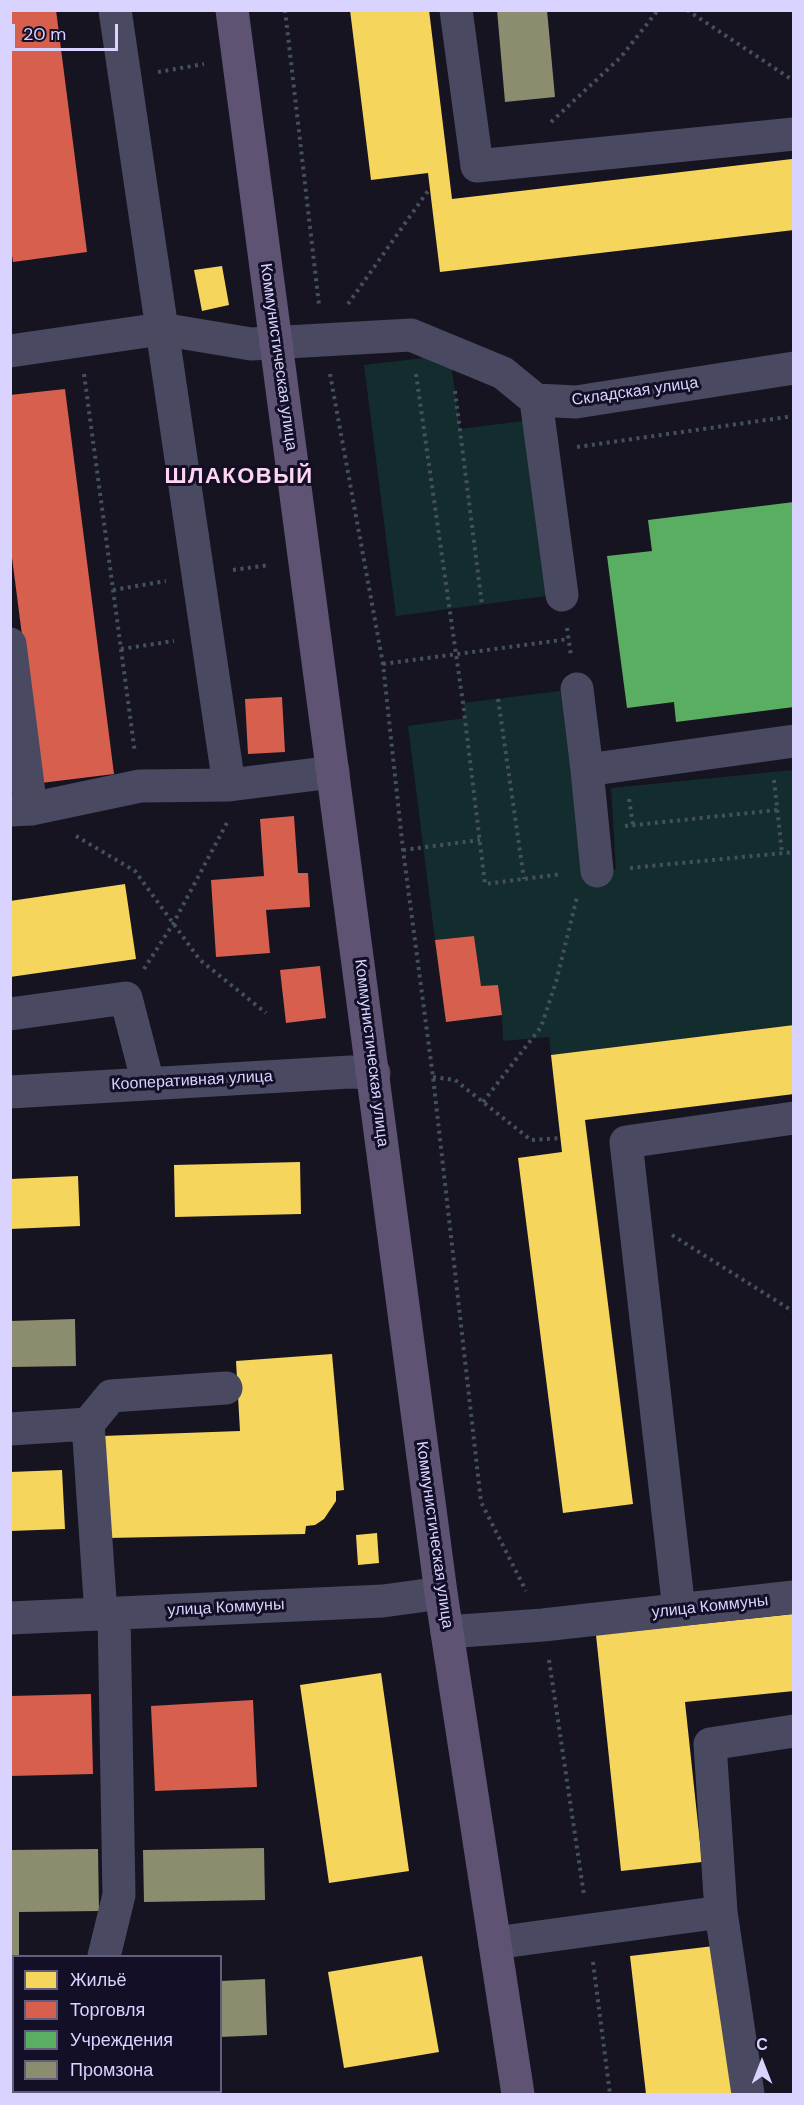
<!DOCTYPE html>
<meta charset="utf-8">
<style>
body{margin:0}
#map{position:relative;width:804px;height:2105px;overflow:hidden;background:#161421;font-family:"DM Sans",sans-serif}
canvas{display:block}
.frame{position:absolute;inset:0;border:12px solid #d9d4ff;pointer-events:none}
.legend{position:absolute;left:12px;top:1955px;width:210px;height:138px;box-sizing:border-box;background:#130f26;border:2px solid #625e7d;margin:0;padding:8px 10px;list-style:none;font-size:18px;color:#d9d4ff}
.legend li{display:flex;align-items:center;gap:12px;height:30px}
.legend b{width:30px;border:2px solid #625e7d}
.north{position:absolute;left:732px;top:2033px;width:60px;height:60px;-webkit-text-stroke:4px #130f26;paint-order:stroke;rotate:0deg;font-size:16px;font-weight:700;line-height:24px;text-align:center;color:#d9d4ff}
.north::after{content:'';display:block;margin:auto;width:21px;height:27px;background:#d9d4ff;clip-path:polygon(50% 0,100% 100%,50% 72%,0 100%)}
.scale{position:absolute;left:12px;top:24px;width:106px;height:27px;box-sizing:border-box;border:3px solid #d9d4ff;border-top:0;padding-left:8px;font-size:18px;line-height:21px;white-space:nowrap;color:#d9d4ff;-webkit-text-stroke:4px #130f26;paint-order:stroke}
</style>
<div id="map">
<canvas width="804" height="2105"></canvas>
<div class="frame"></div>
<ul class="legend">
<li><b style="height:16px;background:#f6d55c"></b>Жильё</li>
<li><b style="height:16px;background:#d6604d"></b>Торговля</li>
<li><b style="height:16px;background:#5aae61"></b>Учреждения</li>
<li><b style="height:16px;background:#8c8c6e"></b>Промзона</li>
</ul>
<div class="north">С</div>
<div class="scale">20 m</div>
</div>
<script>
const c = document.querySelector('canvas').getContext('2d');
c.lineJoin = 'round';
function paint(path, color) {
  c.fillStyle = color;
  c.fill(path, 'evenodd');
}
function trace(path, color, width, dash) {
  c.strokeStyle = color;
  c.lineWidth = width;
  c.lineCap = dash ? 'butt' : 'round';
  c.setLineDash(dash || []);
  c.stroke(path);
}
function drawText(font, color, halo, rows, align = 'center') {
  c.font = font + ' "DM Sans",sans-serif';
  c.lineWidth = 6;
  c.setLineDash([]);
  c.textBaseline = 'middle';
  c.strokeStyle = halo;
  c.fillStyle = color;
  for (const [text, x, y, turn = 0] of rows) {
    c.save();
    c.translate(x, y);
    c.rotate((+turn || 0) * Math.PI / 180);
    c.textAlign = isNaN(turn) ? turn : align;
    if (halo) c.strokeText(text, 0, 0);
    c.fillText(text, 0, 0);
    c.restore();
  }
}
paint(new Path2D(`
 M450 355 460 429 523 421 546 596 396 616 364 365Z
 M560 691 584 871 616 869 611 788 793 770V1025L551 1055 549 1037 503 1041 502 1015 498 985 481 986 474 936 435 940 408 726 465 718 463 703Z`), '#132c2d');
paint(new Path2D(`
 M350 10H429L452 199 792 159 794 230 440 272 428 173 371 180Z
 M222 266 229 305 202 311 194 270Z
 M125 884 136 959 10 977V901Z
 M794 1025V1094L585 1120 633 1504 563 1513 518 1158 562 1152 551 1055Z
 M300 1162 301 1214 175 1217 174 1165Z
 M78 1176 80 1226 10 1229V1179Z
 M332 1354 344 1490 336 1491V1501L324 1519 315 1525 306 1526 305 1534 108 1538 102 1436 240 1431 236 1361Z
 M62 1470 65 1529 10 1531V1472Z
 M377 1533 379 1563 358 1565 356 1535Z
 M794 1614V1691L685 1702 702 1862 621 1871 596 1635Z
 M381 1673 409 1871 329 1883 300 1685Z
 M714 1946 732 2094H646L630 1956Z
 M422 1956 439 2052 344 2068 328 1972Z`), '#f6d55c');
paint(new Path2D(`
 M10 10H56L87 252 13 262 10 241Z
 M65 389 114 774 41 783 10 542V395Z
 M282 697 285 752 248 754 245 699Z
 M294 816 298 873H308L310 907 266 910 270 953 216 957 211 880 264 876 260 819Z
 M474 936 481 986 498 985 502 1015 446 1022 435 940Z
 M320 966 326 1018 286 1023 280 970Z
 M91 1694 93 1774 10 1776V1696Z
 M253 1700 257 1787 155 1791 151 1706Z`), '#d6604d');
paint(new Path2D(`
 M794 502V707L676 722 674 702 627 708 607 556 652 551 648 520Z`), '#5aae61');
paint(new Path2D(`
 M497 10H547L555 97 505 102Z
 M75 1319 76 1366 10 1367V1321Z
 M264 1848 265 1900 144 1902 143 1850Z
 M98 1849 99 1911 19 1912V1956H14V1989H10V1850Z
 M265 1979 267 2035 220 2037V1981Z`), '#8c8c6e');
trace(new Path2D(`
 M285 10 319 305
 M687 10 794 81
 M158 72 204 64
 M551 122 621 57 658 10
 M348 304 430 188
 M84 374 135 753
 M330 374 383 664 403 850 433 1077 481 1502 526 1591
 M416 374 463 703 485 884 562 874
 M455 391 482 605
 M577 447 794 416
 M233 570 270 565
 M113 590 166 581
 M567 628 571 656
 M121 649 174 641
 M383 664 569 639
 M498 699 524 879
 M774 780 782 853
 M629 799 633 825
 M625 826 777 810
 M76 836 135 871 200 960 266 1013
 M403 850 480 840
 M630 868 794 852
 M144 969 173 924 229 819
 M433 1077 455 1080 531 1140 561 1138
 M483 1102 541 1027 556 982 577 897
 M672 1235 794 1312
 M549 1660 584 1895
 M593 1962 610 2094`), '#44505f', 4, [3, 4.5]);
trace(new Path2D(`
 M115 10 229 785 333 772
 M456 10 477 166 794 134
 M10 351 161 329 251 344 411 335 503 373 536 400 576 402 794 368
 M536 400 562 595
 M10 644 31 809
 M577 689 587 770 794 741
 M587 770 597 871
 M10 810 31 809 140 786 229 785
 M10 1014 126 998 148 1083
 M10 1092 350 1072 374 1073
 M10 1429 88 1424
 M679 1610 626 1142 794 1118
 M101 1614 88 1424 111 1396 226 1388
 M10 1618 383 1601 441 1593
 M447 1632 543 1625 794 1597
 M495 1943 721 1912
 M104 1956 119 1895 114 1614
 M10 2033H14
 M748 2094 721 1912 710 1744 794 1731`), '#4a4962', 33);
trace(new Path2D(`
 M232 10 441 1593 518 2094`), '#5e5373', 33);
drawText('16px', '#d9d4ff', '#130f26', [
 ["Коммунистическая улица",278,357,82],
 ["Складская улица",635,392,-8],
 ["Коммунистическая улица",371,1053,83],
 ["Кооперативная улица",192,1081,-3],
 ["Коммунистическая улица",434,1535,82],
 ["улица Коммуны",710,1607,-6],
 ["улица Коммуны",226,1608,-3]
]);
c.letterSpacing = '1.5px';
drawText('bold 22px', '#ffd6f0', '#130f26', [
 ["ШЛАКОВЫЙ",239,477]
]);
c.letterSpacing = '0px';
</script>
